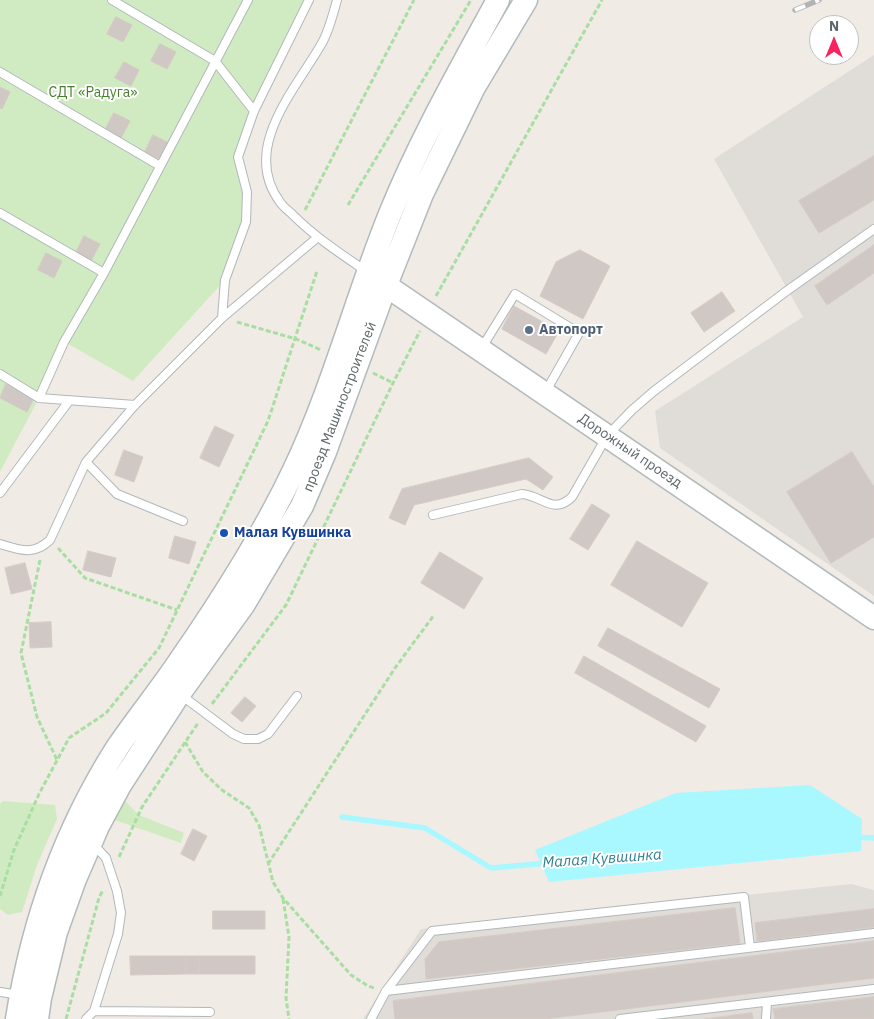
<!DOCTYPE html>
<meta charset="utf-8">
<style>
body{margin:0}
#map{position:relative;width:874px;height:1019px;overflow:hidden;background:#f1ebe6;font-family:"IBM Plex Sans",sans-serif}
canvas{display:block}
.north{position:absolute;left:809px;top:15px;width:50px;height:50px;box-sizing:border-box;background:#fff;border:1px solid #bec2c3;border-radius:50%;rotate:0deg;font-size:14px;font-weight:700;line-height:20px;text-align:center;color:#5d6668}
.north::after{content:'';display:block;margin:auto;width:18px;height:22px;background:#fb235f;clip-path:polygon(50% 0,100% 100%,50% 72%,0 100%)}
</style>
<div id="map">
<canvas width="874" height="1019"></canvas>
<div class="north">N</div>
</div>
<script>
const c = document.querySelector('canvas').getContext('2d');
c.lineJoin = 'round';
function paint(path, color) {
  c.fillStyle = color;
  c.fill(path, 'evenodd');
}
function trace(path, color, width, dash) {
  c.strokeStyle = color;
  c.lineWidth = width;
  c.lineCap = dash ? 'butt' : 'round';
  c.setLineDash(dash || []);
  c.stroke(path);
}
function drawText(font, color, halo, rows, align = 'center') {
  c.font = font + ' "IBM Plex Sans",sans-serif';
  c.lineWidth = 4;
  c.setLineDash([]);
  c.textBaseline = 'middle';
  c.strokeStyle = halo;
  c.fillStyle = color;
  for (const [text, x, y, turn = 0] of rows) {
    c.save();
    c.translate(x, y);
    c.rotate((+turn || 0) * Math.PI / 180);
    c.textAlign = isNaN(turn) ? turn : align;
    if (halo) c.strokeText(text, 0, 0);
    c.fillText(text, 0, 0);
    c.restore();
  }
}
paint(new Path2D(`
 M874 55V596L660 448 655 411 803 317 714 159Z
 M851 884 874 890V1019H363L421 929Z`), '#e0dcd8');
paint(new Path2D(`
 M0 0H309L254 111 238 157 247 192 246 222 225 280 133 381 65 342 39 398 0 472Z
 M118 794 139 815 184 833 181 843 106 817Z
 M3 801 55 805 57 819 37 865 22 912 8 915 0 909V804Z`), '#d0ebc1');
paint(new Path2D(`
 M810 785 862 819 861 851 549 882 535 850 676 793Z`), '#a9f8ff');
trace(new Path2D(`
 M342 817 425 828 491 868 548 863
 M856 837 874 838`), '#a9f8ff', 5.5);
const building = new Path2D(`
 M116 17 132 25 123 42 107 34Z
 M160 44 176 52 167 69 151 61Z
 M124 62 139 70 131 86 115 78Z
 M0 87 10 92 2 109 0 108Z
 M114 113 130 121 121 138 105 130Z
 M153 135 169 143 161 160 145 152Z
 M874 156V200L819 233 799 201Z
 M84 236 100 244 91 261 76 253Z
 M874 245V273L827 305 815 286Z
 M580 250 610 266 583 319 540 296 556 262Z
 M46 253 62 261 54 278 38 270Z
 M722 292 735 311 704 332 691 313Z
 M514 306 559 331 546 354 502 329Z
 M6 384 34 398 27 412 0 398Z
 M215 426 234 435 219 467 200 458Z
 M124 450 143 457 134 482 115 475Z
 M852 452 874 487V537L831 563 787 492Z
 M529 458 553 477 543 490 526 479 414 505 405 525 389 518 402 489Z
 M592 504 610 515 588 550 570 539Z
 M175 536 196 542 189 564 169 558Z
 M637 541 708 583 682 627 611 585Z
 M88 551 116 558 111 577 83 570Z
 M440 552 483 578 464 609 421 583Z
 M25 563 32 589 11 594 5 568Z
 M51 622 52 647 30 648 29 623Z
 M608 628 720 689 709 708 598 646Z
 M584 656 706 726 696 742 575 673Z
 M245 697 256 706 242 722 231 713Z
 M193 829 207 836 194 861 181 854Z
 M735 908 740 943 426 979 425 959 439 942Z
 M874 909V927L757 941 755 923Z
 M213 911H265V929H213Z
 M874 941V978L545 1019H395L393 1001Z
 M130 956H186V974L131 975Z
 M186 956H200V974H186Z
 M200 956H255V974H200Z
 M874 997V1019H775L773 1009Z
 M752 1013 753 1019H705Z`);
paint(building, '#cfc8c5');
trace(building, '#d7cac4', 1);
const lane = new Path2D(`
 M112 0 215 61 254 111
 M337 0C333 14 329 31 322 43 296 89 240 148 280 202 283 207 289 211 293 215 315 237 341 254 366 271
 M0 72 160 166
 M0 213 104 273
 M222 318 225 280 246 222 247 192 238 157 254 111 309 0
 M481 349 515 294 579 333 546 391
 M0 374 39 398 135 405
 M39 398 64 342 104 273 248 0
 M86 462 117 494 183 521
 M0 493 69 401
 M433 515 522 494C543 496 553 515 572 497L607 436 632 410 654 391 788 290 874 229
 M0 544C20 550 33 556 50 540L86 462 135 405 222 318 318 237
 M181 695 233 734 244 739H258L268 734 297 696
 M386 991 874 933
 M0 992 20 995
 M94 1011 210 1012
 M86 1019 94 1011 118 934 121 913 117 891 106 858 94 845
 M371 1019 386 991 432 931 744 897 750 947
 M620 1019 874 989
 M766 1019 767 1002`);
const secondary = new Path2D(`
 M375 278 874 618
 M17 1019C32 924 65 830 117 748 136 720 158 693 177 665 220 603 262 538 294 470 333 388 356 298 390 214 420 140 460 70 498 0
 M37 1019 40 998 56 932 75 879 98 826 120 785 179 694 244 604 302 506 325 452 386 285 422 194 474 87 526 0`);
trace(lane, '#b1b8ba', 10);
trace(secondary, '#b2babc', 25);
trace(new Path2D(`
 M348 205 471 0
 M305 210 414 0
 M436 296 602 0
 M237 322 296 339 321 350
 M373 373 393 383
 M58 548 85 578 177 610
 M40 560 21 653 37 717 57 760
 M212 704 286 605 393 383 420 331
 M185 742 203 772 222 790 249 808 259 825 273 882 283 898 351 975 368 986 374 988
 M119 857 142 807 198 723
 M268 864 395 668 434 615
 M0 896 14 850 39 794 69 738 106 713 159 648 268 421 317 271
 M283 899 289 937 286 998 289 1019
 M66 1019 99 898 103 890`), '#a8dea2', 3, [5, 2.5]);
trace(lane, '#fff', 8);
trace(secondary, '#fff', 22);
const rail = new Path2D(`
 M795 10 819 0`);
trace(rail, '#b3b4b5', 5.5);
trace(rail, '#fff', 4, [11]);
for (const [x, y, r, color] of [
 [529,330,5,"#5c6f8a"],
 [224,533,5,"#1a4fb4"]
]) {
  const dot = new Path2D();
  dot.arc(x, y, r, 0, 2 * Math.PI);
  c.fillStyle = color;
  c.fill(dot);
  trace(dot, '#fff', 2);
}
drawText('14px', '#46812b', '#fff', [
 ["СДТ «Радуга»",93,93]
]);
drawText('bold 14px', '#4e5e75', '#fff', [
 ["Автопорт",539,330]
], 'left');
drawText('14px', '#5d6668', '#fff', [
 ["проезд Машиностроителей",340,407,-69],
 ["Дорожный проезд",630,451,34]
]);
drawText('bold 14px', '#164399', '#fff', [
 ["Малая Кувшинка",234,533]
], 'left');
drawText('italic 15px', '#2e7e8d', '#fff', [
 ["Малая Кувшинка",602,859,-4]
]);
</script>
